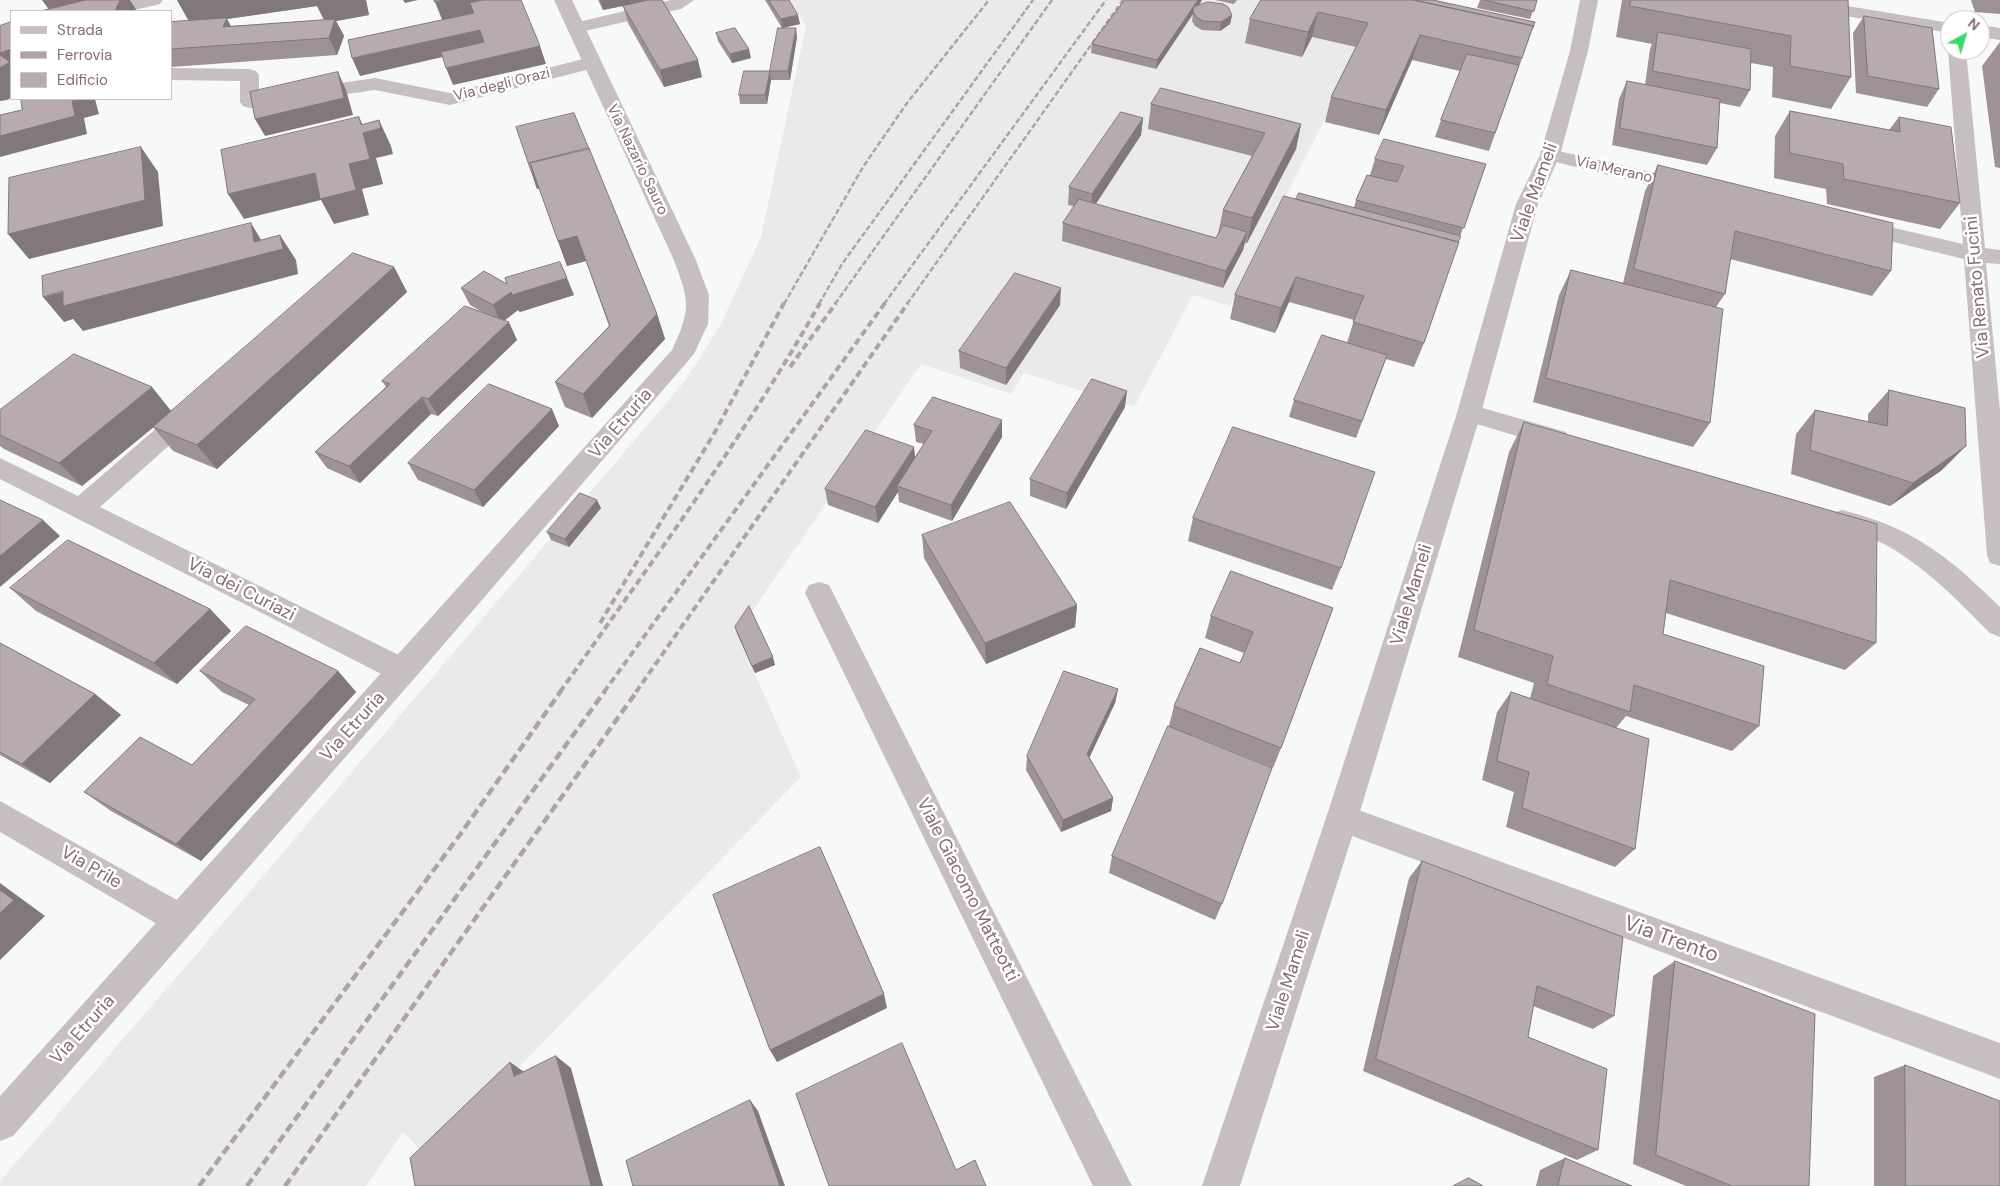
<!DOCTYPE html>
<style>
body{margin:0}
#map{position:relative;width:2000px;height:1186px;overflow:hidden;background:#f7f9f9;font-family:"DM Sans",sans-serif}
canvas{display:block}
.legend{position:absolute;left:10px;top:10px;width:162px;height:90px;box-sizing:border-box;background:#fff;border:1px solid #cfc3c9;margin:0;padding:6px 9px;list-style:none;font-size:15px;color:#876a78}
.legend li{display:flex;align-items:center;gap:10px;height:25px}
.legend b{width:25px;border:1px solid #cfc3c9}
.north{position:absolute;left:1940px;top:10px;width:50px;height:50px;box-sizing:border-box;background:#fff;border:1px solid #cfc3c9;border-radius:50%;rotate:39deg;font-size:14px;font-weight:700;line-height:20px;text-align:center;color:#876a78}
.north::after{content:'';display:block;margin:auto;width:18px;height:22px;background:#35db65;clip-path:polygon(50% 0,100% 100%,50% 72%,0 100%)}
</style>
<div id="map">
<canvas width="2000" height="1186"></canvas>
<ul class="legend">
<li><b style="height:6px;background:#c7bec2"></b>Strada</li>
<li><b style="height:6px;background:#aea2a8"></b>Ferrovia</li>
<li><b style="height:14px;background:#b8aab1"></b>Edificio</li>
</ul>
<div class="north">N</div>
</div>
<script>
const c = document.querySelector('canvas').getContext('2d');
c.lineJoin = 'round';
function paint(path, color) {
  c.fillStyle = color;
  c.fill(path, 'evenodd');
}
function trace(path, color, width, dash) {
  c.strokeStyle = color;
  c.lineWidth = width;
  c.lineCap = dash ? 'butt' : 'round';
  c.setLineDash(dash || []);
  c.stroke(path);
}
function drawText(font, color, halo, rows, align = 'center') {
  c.font = font + ' "DM Sans",sans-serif';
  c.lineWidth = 5;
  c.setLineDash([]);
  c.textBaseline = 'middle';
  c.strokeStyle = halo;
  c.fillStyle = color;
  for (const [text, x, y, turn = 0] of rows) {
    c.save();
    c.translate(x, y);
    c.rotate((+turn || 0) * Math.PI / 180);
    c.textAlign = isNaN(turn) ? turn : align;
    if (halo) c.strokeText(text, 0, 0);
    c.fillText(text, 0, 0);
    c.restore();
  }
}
paint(new Path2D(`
 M790 0H1271L1312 37 1361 48 1230 306 1193 295 1134 407 1024 373 1011 394 921 364 737 634 801 777 429 1160 403 1132 366 1186H0V1181L193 958 684 382 720 326 761 237 806 26Z`), '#eaeaeb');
paint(new Path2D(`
 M132 0H163L160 4 130 11H100L103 7Z
 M671 0H694L681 9 576 33 570 32 567 28 570 24Z
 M1950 47V50H1966L1985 248 2000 250V264L1986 263 2000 411V566L1990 563 1987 555 1964 259 1848 231 1845 226 1848 221 1856 219 1963 244 1948 50Z
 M591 57 598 59 600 63 598 67 450 105 375 90 250 108 243 106 240 102V81L171 80V68L249 69 256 71 259 75V95L375 78 450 93Z
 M1550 149 1694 182 1697 187 1694 192 1687 194 1543 159 1540 155 1543 151Z
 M190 404 199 407 202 413 199 419 100 507 413 662 417 671 413 680 403 683 393 680 0 479V458L78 496 181 407Z
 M1469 404 1566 432 1569 439 1566 446 1557 448 1460 419 1457 413 1460 407Z
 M1842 510C1914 528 1948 556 2000 607V637L1990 633C1958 601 1925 566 1884 544 1868 536 1850 533 1833 527L1829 520 1833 513Z
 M819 582 829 585 1132 1186H1093L805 593 809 585Z
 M0 801 193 909 197 920 193 931 181 936 169 931 0 832Z
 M1342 804 2000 1043V1079L1331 828 1326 818 1331 808Z`), '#c7bec2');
paint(new Path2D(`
 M554 0H572L695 258 709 295 708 324 694 354 413 680 13 1136 0 1141V1096L672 350C692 308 689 300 673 258Z
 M1580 0H1598L1588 51 1560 155 1538 204 1481 413 1358 818 1240 1186H1202L1326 818 1457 413 1516 204 1540 155 1570 51Z
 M1769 0H1811L1950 23V33L1778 5 1772 4Z
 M1980 25 2000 28V40L1980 37Z`), '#c7bec2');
trace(new Path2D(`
 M784 304 863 167 907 103 989 0
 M819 304 842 264 1033 0
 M835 304 1052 0
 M884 304 1106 0
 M907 304 1123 0`), '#aea2a8', 2.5, [5.5, 2.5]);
trace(new Path2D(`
 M790 367 836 303
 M600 623 715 432 784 303
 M560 692C650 564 743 439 820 303
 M604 692 885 303
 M636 692 908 303`), '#aea2a8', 4, [7, 4]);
trace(new Path2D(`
 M199 1186 459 836 561 691
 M247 1186 605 691
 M285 1186 637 691`), '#aea2a8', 4.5, [9, 4.5]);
paint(new Path2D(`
 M177 0H366L369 15 336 21 344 36 337 55 171 67V22L189 21ZM317 6 324 20 231 26 227 19Z
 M598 0H662L702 77 664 87 628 23 623 6 603 10Z
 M765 0H789L800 24 782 28Z
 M1125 0H1202L1199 5 1232 15 1230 24 1220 31 1202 30 1195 26 1192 21 1193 14 1156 69 1091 53 1092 44Z
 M1215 0H1237L1234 4Z
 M1261 0 1535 22 1489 151 1435 137 1441 120 1460 71 1412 60 1379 135 1325 122 1331 97 1356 47 1312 37 1302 57 1245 43 1250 19Z
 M1480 0H1537L1530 19 1477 8Z
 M1622 0H1848L1851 77 1831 109 1772 97 1773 67 1751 63 1750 90 1740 107 1720 103 1717 148 1707 165 1612 145 1619 99 1627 81 1645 85 1650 49 1652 44 1616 37Z
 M1971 0H2000V14L1975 12Z
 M1864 16 1939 89 1927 107 1856 93 1853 33Z
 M716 33 751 58 732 63 718 41Z
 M797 37 790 80H771L767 104H740L739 95 770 71Z
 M2000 42V168L1995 167 1982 66Z
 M1151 104 1301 124 1296 149 1247 243H1245L1243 250 1223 288 1062 241 1063 223 1074 206 1068 205 1069 187 1143 118 1141 135 1096 204 1216 238 1218 234 1223 210 1252 156 1148 129Z
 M1790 111 1889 130 1899 117 1960 203 1940 229 1827 204 1826 189 1774 178 1775 136Z
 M1375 159 1486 164 1458 242 1424 343 1414 367 1386 359 1356 438 1289 417 1294 400 1347 343 1354 320 1289 302 1275 333 1230 319 1235 295 1354 207 1356 200 1370 175Z
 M1658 165 1891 271 1872 296 1730 259 1725 294 1716 307 1710 423 1693 447 1533 402 1559 295 1571 270 1623 283 1645 191Z
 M531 171 657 314 665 339 592 418 565 407 555 382 609 326 586 261 567 266 539 188 537 189Z
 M394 267 407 292 217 469 173 451 153 427 82 486 4 449 0 446V410L172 411Z
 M507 284 574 295 520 312 518 310 504 321 517 340 438 416 431 414 360 483 327 468 315 452 386 387 382 381 482 312 470 305 461 288Z
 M1060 305 1006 385 960 368 959 351Z
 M1889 390 1942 470 1890 506 1791 474 1796 434 1815 410 1868 422V414Z
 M1125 407 1066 509 1030 496V479Z
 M1524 422 1876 643 1845 670 1666 613 1663 634 1759 726 1732 751 1626 716 1616 728 1635 849 1615 867 1506 827 1514 792 1482 780 1497 712 1511 692 1530 698 1534 683 1458 657 1509 452Z
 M914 425 1002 437 952 521 899 502 898 492 878 523 828 505 825 489 915 457 924 444 916 442Z
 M559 426 483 507 418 480 408 463Z
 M601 508 569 547 551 540 547 532Z
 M1193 518 1341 568 1332 590 1188 541Z
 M922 535 1077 605 1075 627 986 664 924 558Z
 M10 588 210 609 231 631 177 684 36 611Z
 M1333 608 1281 748 1273 768 1191 735 1222 904 1215 920 1109 873 1112 856 1169 726 1174 706 1240 663 1244 653 1205 638 1211 616Z
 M735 627 775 665 755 673 737 634Z
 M0 643 95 694 121 715 50 783 0 755Z
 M200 671H338L356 692 201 861 111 811 84 792 192 765 249 705 222 692Z
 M1118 689 1115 703 1089 758 1113 798 1111 811 1061 832 1026 770 1027 756Z
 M1422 861 1614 1016 1593 1029 1533 1006 1528 1037 1598 1150 1577 1160 1363 1071 1409 878Z
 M1675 961 1809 1186H1686L1633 1164 1653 976Z
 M1905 1065 2000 1186H1874V1077Z
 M1565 1158 1632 1186H1536L1540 1170Z`), '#9e9298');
paint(new Path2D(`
 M42 0H98L50 11Z
 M120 0H130L137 11H115Z
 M177 0H366L369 15 336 21 344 36 337 55 329 38 326 23 317 6 227 19 236 36 191 25Z
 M403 0H418L405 3Z
 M446 0H520L445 27 435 2Z
 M600 0H651L603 10Z
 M1198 0H1202L1194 13 1193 12V14L1156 69 1157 60Z
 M1318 12 1312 37 1302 57 1308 32Z
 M798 15 800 24 782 28 781 19Z
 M1232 15 1230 24 1220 31 1221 22Z
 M796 28 797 37 790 80 788 71Z
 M480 30 486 47 360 76 352 58Z
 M1420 35 1412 60 1379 135 1386 110Z
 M540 46 546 64 453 85 446 68Z
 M11 49V98L7 100 0 101V53Z
 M749 49 751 58 732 63 730 54Z
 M698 60 702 77 664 87 660 70Z
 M770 71 771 80 767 104 765 95Z
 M338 72 346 90 353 115 265 136 255 119Z
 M80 99H95L99 114 84 118 87 134 0 157V136L72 101Z
 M359 117 366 132 379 120 391 146 393 154 376 158 383 184 362 189 369 215 334 224 321 200 244 219 228 194 349 164 361 125Z
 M1143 118 1141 135 1091 211 1092 194Z
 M1301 124 1296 149 1247 243 1252 218Z
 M141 147 158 172 163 226 29 259 8 234Z
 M592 156 597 174 537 189 531 171Z
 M251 223 266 248 280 235 296 260 298 274 83 331 73 319 64 322 43 297 254 242Z
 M1247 232 1243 250 1223 288 1226 271Z
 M577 236 586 261 567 266 558 241Z
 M394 267 407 292 217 469 197 445Z
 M1296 277 1289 302 1275 333 1281 308Z
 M567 278 574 295 520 312 518 310 501 323 493 305 511 292Z
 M1061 288 1060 305 1006 385V368Z
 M657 314 665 339 592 418 583 394Z
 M509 322 517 340 438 416 428 399Z
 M152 387 172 412 82 486 59 463Z
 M1127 391 1125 407 1066 509 1067 493Z
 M422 397 431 414 360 483 349 466Z
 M552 409 559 426 483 507 474 490Z
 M1002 420V437L952 521 951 505Z
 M1966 446 1942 470 1890 506 1913 483Z
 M914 447 916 464 897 486 898 492 878 523 875 507Z
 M597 500 601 508 569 547 565 539Z
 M43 520 60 536 0 587V556Z
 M1077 605 1075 627 986 664 985 643Z
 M210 609 231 631 177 684 154 663Z
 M773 657 775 665 755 673 752 666Z
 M338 671 356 692 201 861 176 844Z
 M1118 689 1115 703 1085 767 1087 754Z
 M95 694 121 715 50 783 22 764Z
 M1113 798 1111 811 1061 832 1063 820Z
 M0 883 45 916 0 960Z
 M884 994 887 1008 777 1062 770 1050Z
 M556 1056 571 1068 603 1186H591Z
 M510 1062 527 1074 514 1076Z
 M750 1100 758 1111 785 1186H780Z`), '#81777c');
const building = new Path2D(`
 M86 0H120L115 11H41Z
 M434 0H446L435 2Z
 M483 0H521L540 46 446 68 441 52 484 42 480 30 352 58 348 40 474 13 470 3Z
 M648 0H662L698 60 660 70 623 6Z
 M769 0H789L798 15 781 19Z
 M1125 0H1198L1157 60 1092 44Z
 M1261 0H1414L1533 26 1522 58 1420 35 1386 110 1331 97 1368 23 1318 12 1308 32 1250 19Z
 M1414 0H1433L1535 22 1533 28H1532L1533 26Z
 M1484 0H1537L1534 11Z
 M1631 0H1848L1851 77 1790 66 1791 36 1630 6Z
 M1208 2 1223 4 1228 7 1232 15 1221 22 1203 21 1196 17 1193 12 1194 7Z
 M1864 16 1932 28 1939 89 1868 76Z
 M227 18 223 27 335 19 329 38 171 49V22Z
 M11 22V49L0 53V26Z
 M735 28 749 49 730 54 716 33Z
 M778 28H796L788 71H770Z
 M1658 32 1751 49 1750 90 1653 71Z
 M1467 54 1519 65 1495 133 1441 120Z
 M0 55 10 62 0 68Z
 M744 71H770L765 95H739Z
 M338 72 344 98 255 119 250 92Z
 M1627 81 1720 99 1717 148 1620 128Z
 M1161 88 1301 124 1252 218 1223 210 1265 133 1151 104Z
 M21 99H80L72 101 75 116 0 136V115L22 110Z
 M1790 111 1900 132 1899 117 1951 127 1960 203 1844 179 1843 164 1790 153Z
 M1121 112 1143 118 1092 194 1069 187Z
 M574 113 589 149 530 163 533 171H531L516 127Z
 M359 117 361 125 379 120 381 128 363 133 370 159 349 164 356 190 320 199 315 173 228 194 221 150Z
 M1384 139 1486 164 1464 228 1356 200 1367 175 1397 182 1404 166 1375 159Z
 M141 147 145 200 8 234 9 178Z
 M589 148 657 314 583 394 555 382 610 326 577 236 558 241 530 163Z
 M1658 165 1893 223 1891 271 1735 231 1725 294 1634 269Z
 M1299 193 1461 236 1458 242 1296 199Z
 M1284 196 1459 242 1424 343 1353 322 1364 296 1296 277 1281 308 1235 295Z
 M1079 199 1216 238 1223 225 1247 232 1226 271 1063 223Z
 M251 223 254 242 280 235 283 249 63 306V291L43 297 42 276Z
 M353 253 394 267 197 445 153 427Z
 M560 262 567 278 512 295 511 292 493 305 461 288 484 271 507 284 505 278Z
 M1571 270 1723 309 1710 423 1546 378Z
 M1015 273 1061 288 1006 368 959 351Z
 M465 306 509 322 428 399 422 397 349 466 315 452 390 384 382 381Z
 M1322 335 1387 355 1362 421 1294 400Z
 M74 354 152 387 59 463 0 435V410Z
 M1092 379 1127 391 1067 493 1030 479Z
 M489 384 552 409 474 490 408 463Z
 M1889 390 1965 408 1966 446 1913 483 1810 450 1815 410 1887 426Z
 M933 397 1002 420 951 505 897 486 932 431 914 425Z
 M1524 422 1877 524 1876 643 1670 580 1663 634 1764 666 1759 726 1634 685 1630 712 1547 684 1553 656 1474 630Z
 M1233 427 1375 472 1341 568 1193 518Z
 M866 430 914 447 875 507 825 489Z
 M580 493 597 500 565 539 547 532Z
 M0 500 43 520 0 556Z
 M1010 502 1077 605 985 643 922 535Z
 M68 540 210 609 154 663 10 588Z
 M1231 571 1333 608 1281 748 1174 706 1200 648 1240 663 1253 632 1211 616Z
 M749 606 773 657 752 666 735 627Z
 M246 626 338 671 176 844 84 792 140 737 192 765 255 699 200 671Z
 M0 643 95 694 22 764 0 752Z
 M1064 671 1118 689 1087 754 1113 798 1063 820 1027 756Z
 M1511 692 1649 739 1635 849 1522 808 1529 772 1497 761Z
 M1168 726 1272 768 1222 904 1112 856Z
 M820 847 884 994 770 1050 713 895Z
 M1422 861 1623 937 1614 1016 1537 986 1528 1037 1607 1069 1598 1150 1376 1059Z
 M0 890 14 900 0 913Z
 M1675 961 1815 1014 1809 1186H1732L1656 1155Z
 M902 1043 956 1170 975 1160 986 1186H829L796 1094Z
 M556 1056 591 1186H415L410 1158 510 1062 514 1076Z
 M1905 1065 2000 1101V1186H1906Z
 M750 1100 780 1186H633L626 1161Z
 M1565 1158 1632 1186H1558Z
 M1469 1178 1483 1186H1453Z`);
paint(building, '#b8aab1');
trace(building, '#81777c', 1);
drawText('15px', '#876a78', '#fff', [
 ["Via degli Orazi",502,85,-14],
 ["Via Nazario Sauro",637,160,64],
 ["Via Merano",1614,170,13]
]);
drawText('18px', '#876a78', '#fff', [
 ["Viale Mameli",1535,193,-70],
 ["Via Renato Fucini",1978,287,-95],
 ["Via Etruria",621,424,-49],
 ["Via dei Curiazi",241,590,27],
 ["Viale Mameli",1412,595,-73],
 ["Via Etruria",353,727,-48],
 ["Via Prile",91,868,30],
 ["Viale Giacomo Matteotti",967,890,63],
 ["Viale Mameli",1289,981,-72],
 ["Via Etruria",83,1030,-48]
]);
drawText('21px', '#876a78', '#fff', [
 ["Via Trento",1671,940,20]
]);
</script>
